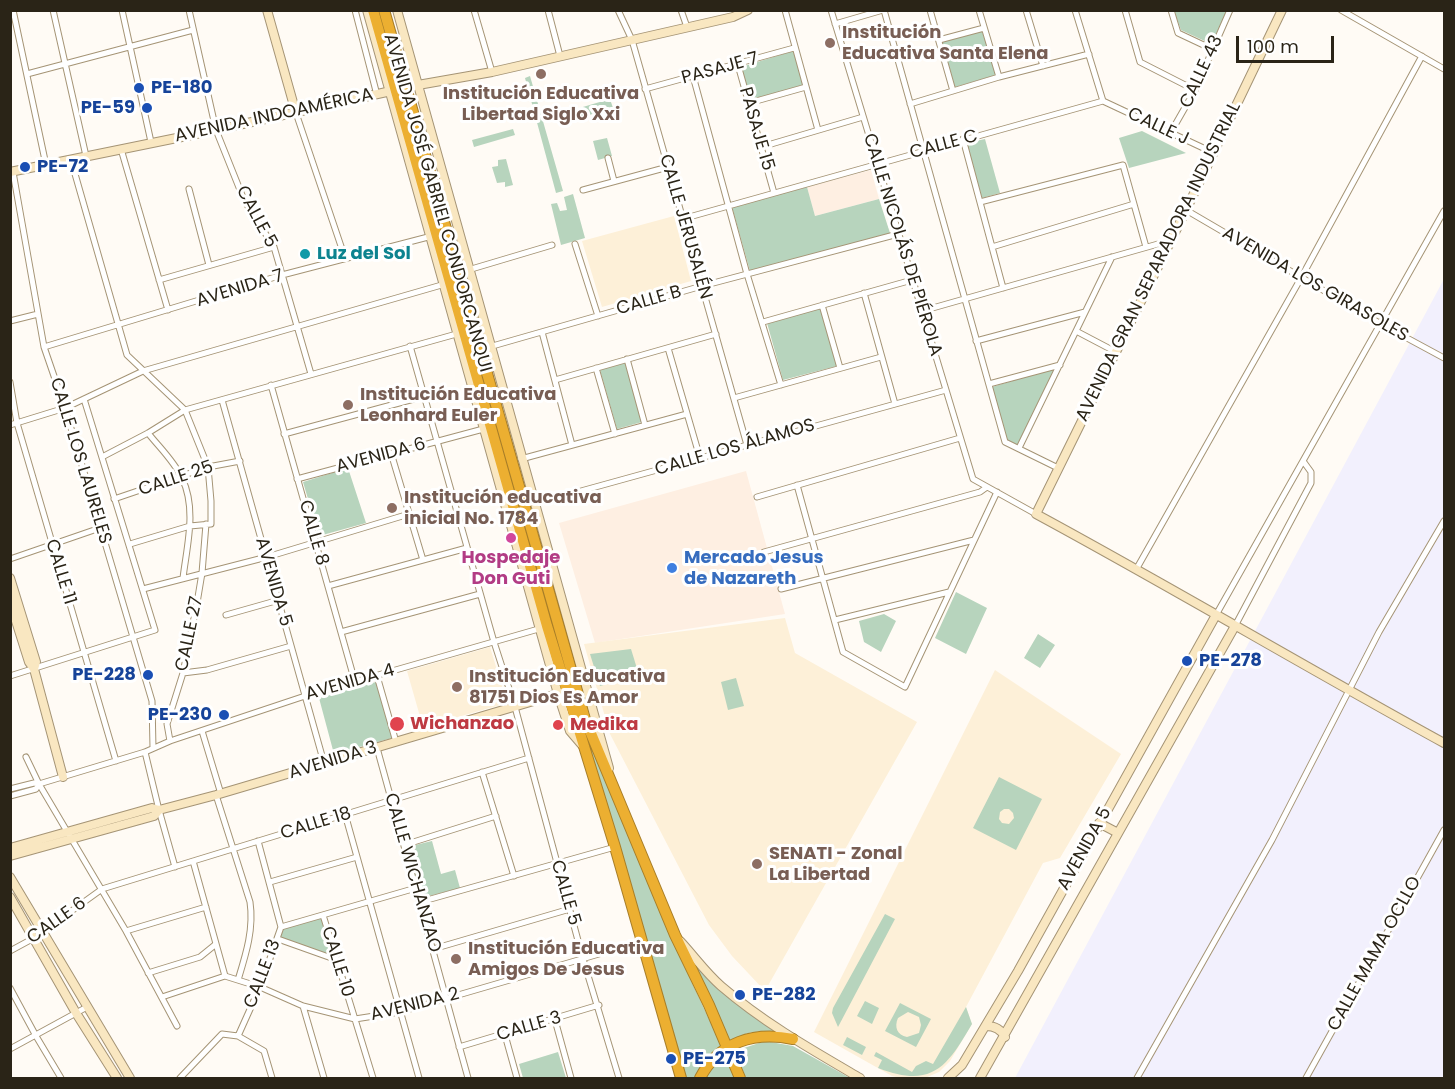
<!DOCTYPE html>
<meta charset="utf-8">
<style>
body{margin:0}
#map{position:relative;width:1455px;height:1089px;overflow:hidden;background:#fffbf5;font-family:Poppins,sans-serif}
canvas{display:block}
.frame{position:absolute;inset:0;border:12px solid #2a2417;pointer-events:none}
.scale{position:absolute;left:1236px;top:36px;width:98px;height:27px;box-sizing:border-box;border:3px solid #2a2417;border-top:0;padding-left:8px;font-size:18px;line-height:21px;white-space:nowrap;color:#2a2417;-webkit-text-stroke:4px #fff;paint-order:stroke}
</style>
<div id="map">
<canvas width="1455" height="1089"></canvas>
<div class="frame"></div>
<div class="scale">100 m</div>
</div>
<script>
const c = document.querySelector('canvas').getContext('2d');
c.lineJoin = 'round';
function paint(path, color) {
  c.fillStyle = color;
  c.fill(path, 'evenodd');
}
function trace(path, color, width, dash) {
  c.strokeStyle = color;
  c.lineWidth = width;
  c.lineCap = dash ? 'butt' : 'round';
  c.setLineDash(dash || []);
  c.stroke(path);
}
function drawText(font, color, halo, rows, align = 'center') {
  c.font = font + ' Poppins,sans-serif';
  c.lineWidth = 6;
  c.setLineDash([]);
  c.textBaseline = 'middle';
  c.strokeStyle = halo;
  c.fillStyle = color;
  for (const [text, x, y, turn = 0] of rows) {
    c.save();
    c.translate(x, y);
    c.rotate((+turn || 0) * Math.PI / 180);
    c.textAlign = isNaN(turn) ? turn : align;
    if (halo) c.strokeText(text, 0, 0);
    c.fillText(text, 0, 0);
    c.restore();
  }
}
paint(new Path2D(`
 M871 170 879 199 815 216 807 187Z
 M746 471 785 614 595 643 559 523Z`), '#feefe2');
paint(new Path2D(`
 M1444 279V1078H1015Z`), '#f2f0fd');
paint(new Path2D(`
 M674 216 691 281 602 307 582 241Z
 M785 618 795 653 917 722 765 991 732 956 709 925 610 734 584 644Z
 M490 647 507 703 423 727 407 671Z
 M995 670 1121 754 1060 858 1043 863 966 1007 972 1024 950 1061 939 1072 925 1078H901L892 1076 814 1032Z`), '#fdf0d8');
paint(new Path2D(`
 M1174 11H1227L1211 44 1181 30Z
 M982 31 996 75 955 87 942 41Z
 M793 51 804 86 750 100 741 67Z
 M530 76 563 191 556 193 525 78Z
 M610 99 613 108 579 118 576 109Z
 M513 129 515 135 474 147 472 140Z
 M1142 131 1186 153 1129 168 1119 138Z
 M607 138 612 156 598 160 593 141Z
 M985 139 1000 193 982 198 967 143Z
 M506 159 513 185 505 187V182L497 183 492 167 498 166V160Z
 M807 187 815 216 879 199 890 233 750 271 732 207Z
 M573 194 585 238 561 245 551 204 557 203 560 211 567 210 564 197Z
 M820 308 837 366 783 380 767 323Z
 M625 363 642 422 617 429 600 370Z
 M1056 368 1018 445 1007 440 992 387Z
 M348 468 366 523 319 536 303 482Z
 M956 592 987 608 966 654 935 638Z
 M884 614 896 621 881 652 864 642 859 621Z
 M1038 634 1055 645 1040 668 1024 658Z
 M631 649 639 675 600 686 590 654Z
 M736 678 744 706 728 710 721 682Z
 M376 682 392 738 334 754 319 698Z
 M585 730 672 940 722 1047 709 1057 695 1078H685Z
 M999 777 1042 799 1016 850 973 828ZM1004 809H1009L1013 813 1014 818 1009 824 1002 823 999 819 1000 812Z
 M432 841 441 874 455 870 460 888 421 898 407 847Z
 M885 914 895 919 838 1027 832 1013 833 1008Z
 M323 915 337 960 278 939 281 927Z
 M688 955 718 989 776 1032C758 1031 745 1031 730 1042Z
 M865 1001 879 1008 872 1024 857 1016Z
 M900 1003 931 1019 916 1047 885 1031ZM908 1012 919 1017 921 1025 919 1033 907 1037C897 1035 894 1027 898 1018Z
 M966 1007 972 1024C947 1067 932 1089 878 1068L882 1060 874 1056 876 1052 912 1072 916 1066 926 1061 933 1064Z
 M847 1037 866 1047 862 1055 843 1045Z
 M765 1041 793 1046 850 1078H746L735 1051Z
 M558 1052 566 1078H523L519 1064Z
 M726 1054 735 1078H706L713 1067Z`), '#b7d4bd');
const street = new Path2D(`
 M13 10 46 165
 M53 10 86 156
 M122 10 151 142
 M189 10 216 130 244 200 274 247 311 374
 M355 10 377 95
 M474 10 492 72
 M548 10 560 56
 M618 10 632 40 747 445
 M681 10 687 27
 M785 10 818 130
 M831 10 973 479 1036 514
 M884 10 1005 442 1058 468
 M930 10 953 91
 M979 10 999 77
 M1026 10 1043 66
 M1075 10 1103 101
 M1125 10 1140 62 1195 90
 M1171 10 1178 33 1212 49
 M1341 10 1444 69
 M835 24 883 10
 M939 40 984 28
 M738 65 774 193
 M27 74 193 30
 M693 76 747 274 781 385
 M645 89 794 48
 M1103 101 1214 153
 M749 103 806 87
 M910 104 999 77 1089 54
 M296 113 345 258
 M1171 132 1195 90 1230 10
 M963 139 1003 288
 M761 147 863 117
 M121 149 168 310
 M608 158 614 181
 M71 160 127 355 185 410 208 467 211 501V524L190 526 130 544
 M13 172 44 347 65 408 152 701 153 748
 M189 189 209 265
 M583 190 668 167
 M980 202 1123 165 1146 247
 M1186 210 1381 324 1444 358
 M682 219 1103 101
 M575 244 598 316
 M992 247 1134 204
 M458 273 552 245
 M159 280 274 247
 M864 293 895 404
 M822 305 840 368
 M922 311 1172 240
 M10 321 38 314
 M763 322 912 280
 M1076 331 1116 352
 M542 332 572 445
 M976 341 1085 312
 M410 346 494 642 515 707 583 959 619 1078
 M44 347 282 275 432 236
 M489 347 702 286 898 234
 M668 348 700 458
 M627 359 645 425
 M596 368 615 434
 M555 380 716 334
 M10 382 17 423 116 761
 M989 384 1060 365
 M271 385 355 682
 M734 398 881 357
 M222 400 324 763
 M10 425 65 408 143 371 445 284
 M148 433C159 447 174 461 182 478 197 509 187 545 183 578
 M284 434 425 396
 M1019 448 1112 257
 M391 453 423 560
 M102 457 148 433 185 410 460 333
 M521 459 687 414
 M297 479 487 428
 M797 485 843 652 905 687 997 492
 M757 497 960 438
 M114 499 208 467 240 461
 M534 504 946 390
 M764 552 980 492 987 487
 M10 559 100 528
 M1137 568 1301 278 1422 56
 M328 586 467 548
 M143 589 267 557 409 514
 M781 589 974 540
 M226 615 279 600
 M1216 615 1444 211
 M835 620 949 592
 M1235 626 1311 483V472L1303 461
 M341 632 480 594
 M183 673 207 670 291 646
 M10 676 155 630C132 553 107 476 84 399
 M377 676 396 742
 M202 731 221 794
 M170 741 167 724 183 673 197 603 202 573 206 524
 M377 748 468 1078
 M145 752 159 810 175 867
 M26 757 39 784 126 931 177 1026
 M482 772 514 876
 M10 789 34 783 39 784 145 752 170 741 305 696 542 628
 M216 795 250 902C254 929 246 954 238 980
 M10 796 36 789 39 784
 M345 814 419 1078
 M404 845 496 816
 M193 861 225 976
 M270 882 357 857
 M420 902 615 847
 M323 915 373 1078
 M281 927 416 888
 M126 931 206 907
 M278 939 337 960
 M433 949 570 909
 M10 951 34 938 102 889 529 758
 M148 973 200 957 216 944
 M225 976 260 987 303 1006 355 1019 400 1012 640 942
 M10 988 36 1036 61 1078
 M162 997 225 976
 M303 1006 324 1078
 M555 1020 571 1078
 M505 1035 517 1078
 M238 1036 260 987 281 927 258 841
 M459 1047 599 1005
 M10 1049 87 1007
 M180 1078 222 1034 238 1036 264 1051 272 1078
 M1137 1078 1272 840 1379 632 1444 521
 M1306 1078 1444 830`);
const secondary = new Path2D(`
 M267 10 296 113
 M367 10 558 694 570 731 582 745
 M397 10 609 768
 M1282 10 1186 210 1036 514C1173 588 1307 668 1444 743
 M10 172 216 130 418 85 492 72 733 17 748 10
 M10 578 36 662 34 669 63 777
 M10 602 29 662 34 669
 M1099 823 1118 833
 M10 848 152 808 159 810 216 795 564 692
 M10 856 154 816 159 810
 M10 877 130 1078
 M10 897 76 1013 117 1078
 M680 941C694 956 706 973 721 986 764 1023 812 1050 860 1078
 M986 1026C994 1026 1001 1029 1005 1037
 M948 1078 962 1065 1018 971 1216 615
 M980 1078 1235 626`);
const highway = new Path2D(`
 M373 10 547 626 615 847 681 1078
 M384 10 585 719 675 935 709 1005 740 1078
 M700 1078C719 1042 754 1031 793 1039`);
trace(street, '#a59475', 7);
trace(secondary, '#a59475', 10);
trace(highway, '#a87e28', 12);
trace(street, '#fff', 5);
trace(secondary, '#f9e7c1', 8);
trace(highway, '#ecaf31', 10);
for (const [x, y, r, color] of [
 [830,43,6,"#8d6e63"],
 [541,74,6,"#8d6e63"],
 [139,88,6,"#1a4fb4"],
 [147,108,6,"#1a4fb4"],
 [25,167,6,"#1a4fb4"],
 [305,254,6,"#0f9aa8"],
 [348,405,6,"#8d6e63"],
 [392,508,6,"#8d6e63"],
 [511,538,6,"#d1479c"],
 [672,568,6,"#3f7fe0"],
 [1187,661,6,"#1a4fb4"],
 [148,675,6,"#1a4fb4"],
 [457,687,6,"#8d6e63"],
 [224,715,6,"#1a4fb4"],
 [397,724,8,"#e0444e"],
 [558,725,6,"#e0444e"],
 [757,864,6,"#8d6e63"],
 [456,959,6,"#8d6e63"],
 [740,995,6,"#1a4fb4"],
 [671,1059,6,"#1a4fb4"]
]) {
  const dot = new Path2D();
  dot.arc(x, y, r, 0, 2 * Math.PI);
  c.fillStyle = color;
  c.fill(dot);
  trace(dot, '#fff', 2);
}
drawText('bold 18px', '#785e54', '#fff', [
 ["Institución",842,33],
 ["Educativa Santa Elena",842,54],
 ["Institución Educativa",541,94,"center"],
 ["Libertad Siglo Xxi",541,115,"center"],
 ["Institución Educativa",360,395],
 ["Leonhard Euler",360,416],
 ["Institución educativa",404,498],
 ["inicial No. 1784",404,519],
 ["Institución Educativa",469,677],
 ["81751 Dios Es Amor",469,698],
 ["SENATI - Zonal",769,854],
 ["La Libertad",769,875],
 ["Institución Educativa",468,949],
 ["Amigos De Jesus",468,970]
], 'left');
drawText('18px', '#2a2417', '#fff', [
 ["PASAJE 7",720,69,-15],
 ["CALLE 43",1202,72,-65],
 ["AVENIDA INDOAMÉRICA",274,116,-12],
 ["CALLE J",1158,127,25],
 ["PASAJE 15",756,129,74],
 ["CALLE C",944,145,-15],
 ["AVENIDA JOSÉ GABRIEL CONDORCANQUI",437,203,74],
 ["CALLE 5",256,217,62],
 ["CALLE JERUSALÉN",685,227,74],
 ["CALLE NICOLÁS DE PIÉROLA",902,245,73],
 ["AVENIDA GRAN SEPARADORA INDUSTRIAL",1159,262,-64],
 ["AVENIDA LOS GIRASOLES",1315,285,30],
 ["AVENIDA 7",240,289,-17],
 ["CALLE B",649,301,-16],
 ["CALLE LOS ÁLAMOS",735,448,-16],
 ["AVENIDA 6",381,456,-15],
 ["CALLE LOS LAURELES",80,461,73],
 ["CALLE 25",176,479,-18],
 ["CALLE 8",313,533,74],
 ["CALLE 11",60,572,73],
 ["AVENIDA 5",273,582,74],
 ["CALLE 27",190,634,-78],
 ["AVENIDA 4",350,683,-16],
 ["AVENIDA 3",333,761,-17],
 ["CALLE 18",316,824,-17],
 ["AVENIDA 5",1085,849,-61],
 ["CALLE WICHANZAO",412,873,74],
 ["CALLE 5",565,893,74],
 ["CALLE 6",57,921,-35],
 ["CALLE MAMA OCLLO",1375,954,-61],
 ["CALLE 10",337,962,73],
 ["CALLE 13",263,974,-69],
 ["AVENIDA 2",415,1005,-14],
 ["CALLE 3",529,1027,-16]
]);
drawText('bold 18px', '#164399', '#fff', [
 ["PE-180",151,88],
 ["PE-59",135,108,"right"],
 ["PE-72",37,167],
 ["PE-278",1199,661],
 ["PE-228",136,675,"right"],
 ["PE-230",212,715,"right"],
 ["PE-282",752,995],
 ["PE-275",683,1059]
], 'left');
drawText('bold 18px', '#0d838f', '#fff', [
 ["Luz del Sol",317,254]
], 'left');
drawText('bold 18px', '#b23c85', '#fff', [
 ["Hospedaje",511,558],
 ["Don Guti",511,579]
]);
drawText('bold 18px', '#366cbe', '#fff', [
 ["Mercado Jesus",684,558],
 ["de Nazareth",684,579]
], 'left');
drawText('bold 18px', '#be3a42', '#fff', [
 ["Wichanzao",410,724],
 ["Medika",570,725]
], 'left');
</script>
